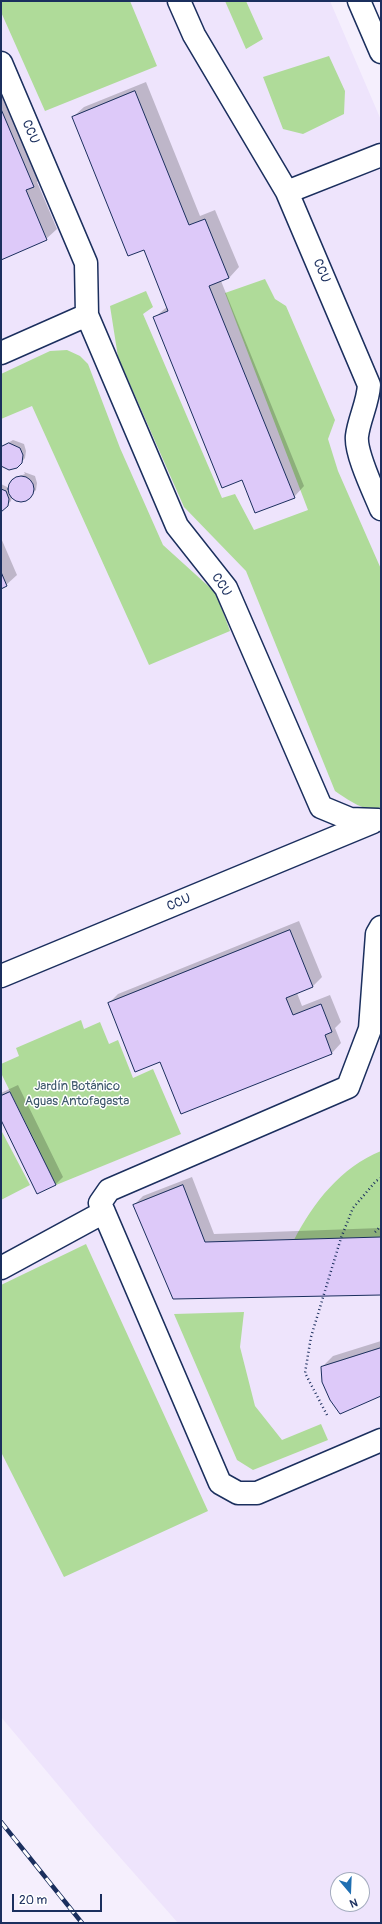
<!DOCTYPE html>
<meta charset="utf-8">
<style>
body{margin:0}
#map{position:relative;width:382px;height:1924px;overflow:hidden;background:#f5effd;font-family:Pangolin,sans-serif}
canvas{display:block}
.frame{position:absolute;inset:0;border:2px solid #1b2f5e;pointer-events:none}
.north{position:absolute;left:330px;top:1872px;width:40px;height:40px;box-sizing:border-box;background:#fff;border:1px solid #a4acbf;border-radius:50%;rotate:161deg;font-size:11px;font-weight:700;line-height:16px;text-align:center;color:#1b2f5e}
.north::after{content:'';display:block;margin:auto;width:14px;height:18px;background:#1f6fb2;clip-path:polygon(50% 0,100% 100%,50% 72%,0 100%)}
.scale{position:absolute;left:12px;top:1894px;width:90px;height:18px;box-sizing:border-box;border:2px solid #1b2f5e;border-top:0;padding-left:5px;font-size:12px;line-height:14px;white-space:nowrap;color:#1b2f5e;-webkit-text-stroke:3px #fff;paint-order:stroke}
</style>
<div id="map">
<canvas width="382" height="1924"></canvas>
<div class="frame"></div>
<div class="north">N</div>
<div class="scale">20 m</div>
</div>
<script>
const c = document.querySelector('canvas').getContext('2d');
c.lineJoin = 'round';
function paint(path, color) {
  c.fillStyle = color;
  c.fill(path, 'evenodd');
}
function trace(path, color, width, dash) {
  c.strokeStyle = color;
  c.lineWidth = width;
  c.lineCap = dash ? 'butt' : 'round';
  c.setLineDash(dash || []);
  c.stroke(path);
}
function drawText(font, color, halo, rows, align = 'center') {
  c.font = font + ' Pangolin,sans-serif';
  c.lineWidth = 3;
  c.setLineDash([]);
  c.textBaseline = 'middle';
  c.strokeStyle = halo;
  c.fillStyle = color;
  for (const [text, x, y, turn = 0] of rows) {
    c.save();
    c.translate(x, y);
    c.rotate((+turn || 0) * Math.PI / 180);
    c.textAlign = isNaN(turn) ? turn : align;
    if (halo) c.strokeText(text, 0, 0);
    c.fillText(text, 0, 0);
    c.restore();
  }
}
paint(new Path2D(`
 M1 1H330L381 120V1923H178L95 1829 1 1717ZM338 1880H362V1904H338Z`), '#eee4fc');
paint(new Path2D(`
 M1 1H130L157 66 45 111 1 12Z
 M225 1H246L263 39 246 49Z
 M329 56 345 91 344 114 303 134 283 129 263 77Z
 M265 279 275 299 286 306 335 420 328 439 338 471 381 569V807C366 814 347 799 335 791L246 571 184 507 118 357 110 306 146 291 153 307 143 314 222 498 235 494 254 530 308 510 225 293Z
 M67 350 80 356 88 364 120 448 163 545 216 593 230 631 149 665 32 406 1 419V374L50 351Z
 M81 1020 84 1029 100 1022 109 1044 118 1040 133 1078 153 1069 181 1134 56 1185 1 1073V1064L19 1056 16 1048Z
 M1 1130 30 1185 1 1200Z
 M381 1151V1237L294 1240C313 1203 341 1167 381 1151Z
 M86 1244 208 1511 64 1577 1 1452V1285Z
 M244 1312 240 1347 255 1406 282 1440 321 1424 328 1440 253 1470 237 1460 174 1314Z`), '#afdb99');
paint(new Path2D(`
 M1 75 44 175 37 182 57 229 46 239 1 259Z
 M146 82 200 216 215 210 239 267 229 278 221 281 304 486 294 497 242 479 154 318 168 306 144 249 73 117 84 107Z
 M13 440 24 444 26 451 25 458 21 463 1 465V447Z
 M24 472 35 476 37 483 36 490 27 499 20 501 12 497 11 501 1 511V484L9 488 12 479 25 474 24 472 15 476Z
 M1 538 17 575 6 585 1 588Z
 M299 921 322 977 313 986 297 993 302 1006 330 995 341 1022 335 1028 341 1043 332 1053 182 1113 161 1060 109 1003 118 994Z
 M18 1085 63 1177 56 1184 1 1118V1093Z
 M192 1177 214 1234 381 1228V1294L174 1298 134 1205 143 1196Z
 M381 1341V1395L322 1367 333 1356Z`), '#0003');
const building = new Path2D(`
 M135 91 189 225 205 219 229 278 209 286 295 498 255 513 242 480 222 488 153 317 168 311 144 250 128 256 72 117Z
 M1 109 34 187 26 190 47 240 1 260Z
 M9 443 20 448 23 455 22 463 17 468 9 470 1 466V447Z
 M8 489a13 13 0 1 1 26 0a13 13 0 1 1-26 0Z
 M1 489 6 491 9 499 8 506 1 512Z
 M1 572 7 586 1 589Z
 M290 930 313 987 286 998 293 1015 321 1004 332 1032 325 1035 332 1054 181 1114 160 1062 135 1072 108 1003Z
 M10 1092 56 1185 37 1194 1 1120V1096Z
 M183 1185 205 1242 381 1237V1295L173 1299 133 1205Z
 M381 1348V1396L340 1414 330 1400 322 1382 321 1367Z`);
paint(building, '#ddc9f9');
trace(building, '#1b2f5e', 1);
const minor = new Path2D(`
 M179 1 194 35 287 192 369 385C368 403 359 419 357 436 355 453 374 492 381 509
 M359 1 381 52
 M1 63 86 263 87 315 177 526 226 588 321 807 350 819 378 820
 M287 192 381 155
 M1 353 87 315
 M381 927 377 934 370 1029 348 1087 109 1190 100 1203 220 1483 238 1493H257L381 1440
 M1 976 373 822
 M1 1268 104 1212`);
trace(minor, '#1b2f5e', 25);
trace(new Path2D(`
 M375 1232 381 1226
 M327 1415 305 1373 311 1337 341 1238 353 1208 376 1181 381 1178`), '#1b2f5e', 2.5, [1, 3]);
trace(minor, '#fff', 22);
const rail = new Path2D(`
 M1 1822 82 1923`);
trace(rail, '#1b2f5e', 4.5);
trace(rail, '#fff', 3, [9]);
drawText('13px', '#1b2f5e', '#fff', [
 ["CCU",30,132,67],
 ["CCU",321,271,67],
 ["CCU",221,585,57],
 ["CCU",179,903,-23]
]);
drawText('13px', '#405a6d', '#fff', [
 ["Jardín Botánico",77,1087],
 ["Aguas Antofagasta",77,1102]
]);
</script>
